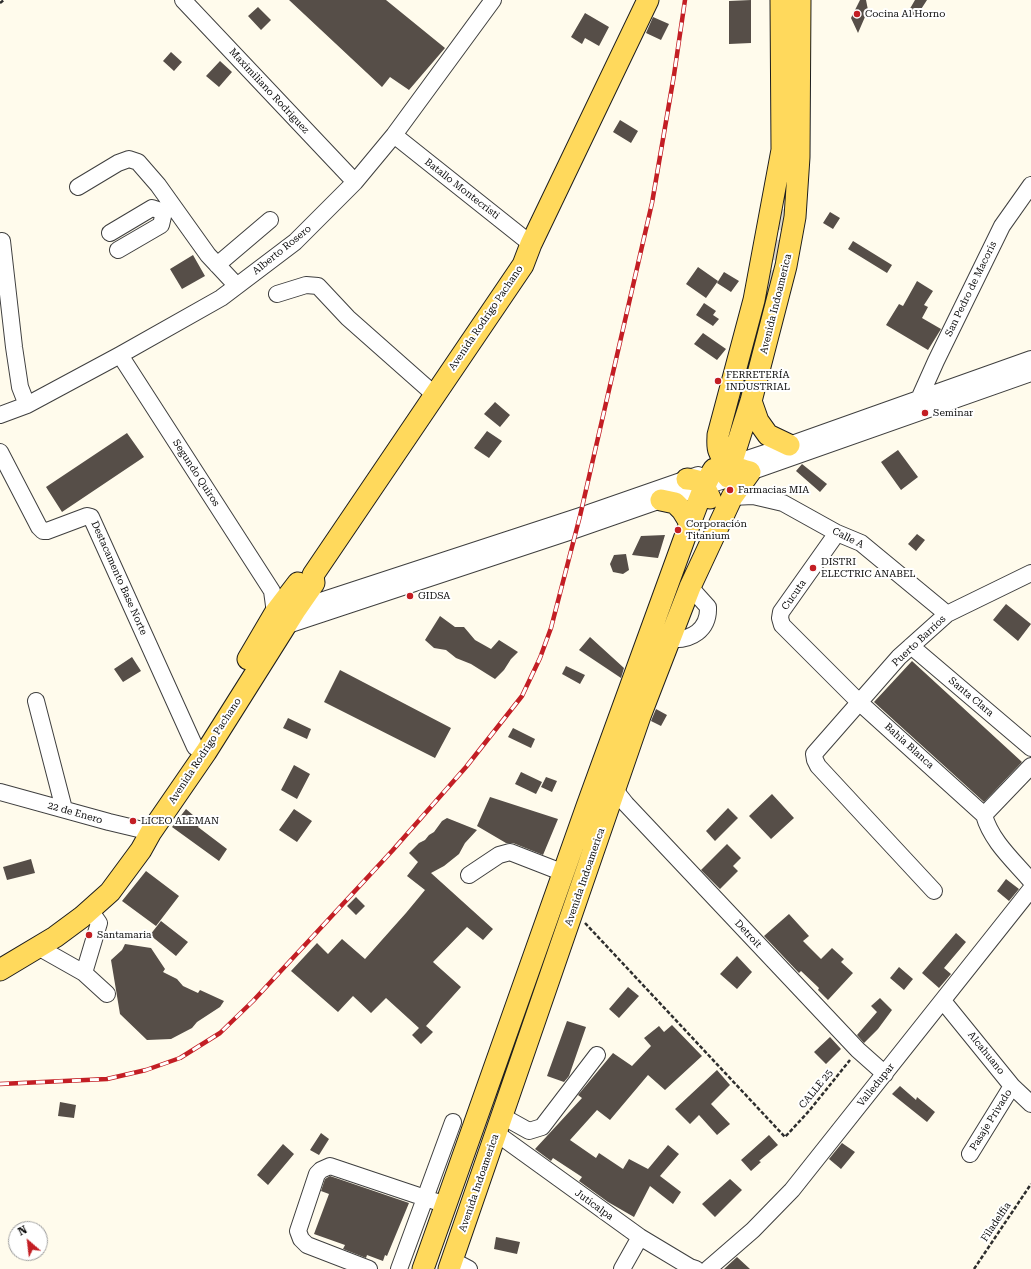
<!DOCTYPE html>
<meta charset="utf-8">
<style>
body{margin:0}
#map{position:relative;width:1031px;height:1269px;overflow:hidden;background:#fffbec;font-family:"Roboto Serif",serif}
canvas{display:block}
.north{position:absolute;left:8px;top:1221px;width:40px;height:40px;box-sizing:border-box;background:#fff;border:1px solid #9e9e9e;border-radius:50%;rotate:332deg;font-size:11px;font-weight:700;line-height:16px;text-align:center;color:#0c0c0c}
.north::after{content:'';display:block;margin:auto;width:14px;height:18px;background:#c31e24;clip-path:polygon(50% 0,100% 100%,50% 72%,0 100%)}
</style>
<div id="map">
<canvas width="1031" height="1269"></canvas>
<div class="north">N</div>
</div>
<script>
const c = document.querySelector('canvas').getContext('2d');
c.lineJoin = 'round';
function paint(path, color) {
  c.fillStyle = color;
  c.fill(path, 'evenodd');
}
function trace(path, color, width, dash) {
  c.strokeStyle = color;
  c.lineWidth = width;
  c.lineCap = dash ? 'butt' : 'round';
  c.setLineDash(dash || []);
  c.stroke(path);
}
function drawText(font, color, halo, rows, align = 'center') {
  c.font = font + ' "Roboto Serif",serif';
  c.lineWidth = 4;
  c.setLineDash([]);
  c.textBaseline = 'middle';
  c.strokeStyle = halo;
  c.fillStyle = color;
  for (const [text, x, y, turn = 0] of rows) {
    c.save();
    c.translate(x, y);
    c.rotate((+turn || 0) * Math.PI / 180);
    c.textAlign = isNaN(turn) ? turn : align;
    if (halo) c.strokeText(text, 0, 0);
    c.fillText(text, 0, 0);
    c.restore();
  }
}
paint(new Path2D(`
 M289 0H386L445 48 409 90 390 77 382 87Z
 M751 0V43L729 44V1Z
 M860 0H866L868 10 858 33 851 18Z
 M915 0H927L916 17 908 12Z
 M258 7 271 20 261 30 248 16Z
 M585 13 609 27 599 46 585 38 582 44 571 37Z
 M653 17 669 24 661 40 646 33Z
 M171 52 182 62 174 71 163 61Z
 M220 61 232 72 219 87 206 76Z
 M620 120 638 131 631 143 613 132Z
 M830 212 840 218 833 229 823 223Z
 M853 241 892 265 887 273 848 249Z
 M193 255 205 276 182 289 170 269Z
 M698 267 718 281 706 298 686 284Z
 M724 272 739 281 731 292 717 283Z
 M917 281 933 291 924 305 928 307 922 318 941 329 928 350 886 325 899 304 903 306Z
 M704 303 716 311 713 315 719 319 713 326 696 315Z
 M703 333 726 349 717 360 694 344Z
 M495 402 510 415 500 427 484 414Z
 M487 431 502 441 489 458 474 448Z
 M127 433 144 457 62 512 46 487Z
 M898 450 918 477 901 490 881 462Z
 M802 464 827 484 820 492 796 471Z
 M917 534 925 540 916 551 908 544Z
 M665 535 658 558 632 555 641 536Z
 M626 554 629 570 623 574 613 572 610 564 614 555Z
 M1006 604 1031 624 1018 641 993 620Z
 M440 616 455 627H464L475 640 491 649 499 640 518 652 511 659 504 670 495 679 471 664 456 658 446 650 434 648 425 640Z
 M590 637 624 668 621 678 579 650Z
 M132 657 141 671 123 682 114 669Z
 M912 661 1022 762 984 802 874 702Z
 M566 666 585 675 580 684 562 674Z
 M340 670 451 728 435 758 324 702Z
 M656 709 667 715 661 726 651 721Z
 M288 718 311 729 307 739 283 728Z
 M513 728 535 739 531 748 508 737Z
 M294 765 310 774 297 799 281 790Z
 M521 772 542 782 536 794 515 784Z
 M546 777 557 781 552 792 541 787Z
 M772 794 794 818 771 839 749 816Z
 M490 797 558 819 543 855 513 843H506L477 826Z
 M728 808 738 818 715 841 706 831Z
 M186 809 201 822 198 827 227 849 219 861 172 827Z
 M294 809 312 821 297 842 279 830Z
 M447 818 477 830 465 843 459 854 444 866 431 873 493 929 483 940 467 927 433 962 461 987 426 1026 433 1032 421 1044 412 1035 419 1028 386 998 371 1013 353 996 338 1012 291 971 317 943 328 954 342 939 365 959 406 913 425 890 407 876 418 862 409 853 419 843 425 840 429 835 434 832 442 821Z
 M727 844 741 858 733 866 738 871 720 889 701 870Z
 M31 859 35 873 7 880 3 867Z
 M146 871 179 896 156 926 122 901Z
 M1006 879 1019 889 1009 901 997 891Z
 M356 897 365 906 356 915 347 906Z
 M789 914 809 936 803 941 821 959 832 948 844 959 841 962 853 973 828 1000 818 990 819 988 801 971 799 973 764 936Z
 M161 921 188 942 176 956 150 935Z
 M956 933 966 942 944 968 951 974 939 988 922 973Z
 M125 944 151 948 165 969 163 972 177 979 183 986 198 993 200 990 224 1001 220 1007 197 1022 192 1028 171 1039 147 1040 120 1014 111 960 122 950Z
 M737 956 752 972 737 989 720 974Z
 M899 967 913 979 904 990 890 978Z
 M628 987 639 996 619 1018 609 1009Z
 M880 998 892 1010 878 1029 864 1043 857 1035 877 1012 871 1006Z
 M567 1021 586 1027 569 1076 564 1082 547 1076Z
 M672 1025 702 1056 665 1090 648 1075 610 1120 597 1110 570 1140 596 1158 599 1153 623 1169 629 1159 648 1169 668 1145 679 1154 660 1176 681 1192 673 1204 650 1186 634 1217 608 1202 579 1181 582 1177 553 1158 551 1161 535 1149 582 1098 578 1095 613 1053 632 1066 651 1046 644 1038 659 1026 664 1032Z
 M830 1037 841 1049 826 1064 814 1052Z
 M717 1070 730 1085 711 1104 730 1124 717 1135 699 1115 690 1124 675 1109Z
 M900 1086 916 1100 917 1097 935 1112 927 1122 892 1094Z
 M60 1102 76 1105 74 1118 58 1116Z
 M321 1133 329 1139 319 1155 310 1150Z
 M769 1135 778 1145 759 1161 761 1162 751 1171 741 1160Z
 M842 1143 855 1152 841 1169 829 1159Z
 M283 1144 294 1154 268 1185 257 1175Z
 M330 1176 409 1203 387 1256 385 1255 383 1261 367 1255 366 1258 343 1249 345 1245 314 1234 329 1194 321 1191 325 1179Z
 M730 1179 742 1190 715 1217 702 1204Z
 M496 1237 520 1242 517 1254 494 1249Z
 M737 1257 750 1269H724Z`), '#564e48');
trace(new Path2D(`
 M765 290 792 172
 M725 453 751 349`), '#dbd7ca', 21, [21, 10]);
const minor = new Path2D(`
 M183 0 355 182
 M394 135 531 244
 M78 187 118 163 129 159 138 162 158 185 208 255 237 286
 M110 233 152 208 164 212 172 205
 M2 241 14 347 20 387 27 405
 M118 250 161 225 164 212
 M217 265 270 220
 M277 294 306 285 318 286 348 318 435 395
 M120 355 272 591 275 613 285 626 575 530 661 500 750 472 1031 373
 M919 399 936 361 1002 226 1031 185
 M0 415 27 405 120 355 221 298 295 242 355 182 394 135 493 0
 M0 452 39 527 43 531H47L87 516 91 517 195 747
 M726 466 789 445 1031 359
 M732 497 753 496 783 503 837 533 861 543 947 614
 M837 533 781 612 780 618 782 625 859 702 984 815C991 841 1014 861 1031 881
 M294 607 296 609 580 516 698 475
 M670 639C691 641 709 630 708 607L690 587
 M911 646 1031 748
 M36 701 64 809
 M615 790 626 804 858 1050 885 1074
 M0 792 109 822 151 832
 M984 815 1031 766
 M469 875 499 855 510 852 564 873
 M934 891 818 766 815 760 814 754 899 657 947 614 1031 573
 M38 947 84 973 107 994
 M84 973 99 923 90 910
 M943 1001 1012 1086 1031 1104
 M502 1116 529 1131 542 1127 597 1055
 M496 1133 640 1237 690 1267 696 1269
 M970 1154 1012 1086
 M452 1260 469 1269
 M369 1269 307 1245 301 1239 298 1231 317 1174 321 1170 330 1166 446 1205
 M399 1269 453 1122
 M622 1269 640 1237
 M708 1269 753 1230 792 1190 1031 889`);
const major = new Path2D(`
 M751 401 758 421 768 435 789 445
 M728 477 731 464 751 401 786 266 795 217 799 157 800 0
 M687 479C702 480 704 485 710 498
 M661 500 675 503 682 510 690 523
 M248 659 275 613 298 583
 M0 970 55 937 82 917 110 892 141 850 151 832 206 752 296 609 314 583 313 575 523 265 531 244 648 0
 M423 1269 587 806 690 523C697 506 704 483 714 469
 M449 1269 640 716 690 587 732 497 750 472C738 469 723 463 719 451 717 446 718 440 718 435L754 300 782 150 781 0`);
trace(minor, '#3f3f3f', 18);
trace(major, '#1d1d1d', 23);
trace(new Path2D(`
 M0 3 4 0
 M585 923 785 1137 809 1111 850 1060
 M974 1269 1031 1184`), '#2e2e2e', 2.5, [4, 2]);
trace(minor, '#fff', 16);
trace(major, '#ffd95c', 21);
const rail = new Path2D(`
 M0 1084 107 1079 146 1070 180 1058 220 1033 253 1001 392 851 466 767 522 696 540 658 551 628 580 516 652 203 674 75 685 0`);
trace(rail, '#c31e24', 4.5);
trace(rail, '#fff', 3, [9]);
for (const [x, y, r, color] of [
 [857,14,4,"#c31e24"],
 [718,381,4,"#c31e24"],
 [925,413,4,"#c31e24"],
 [730,490,4,"#c31e24"],
 [678,530,4,"#c31e24"],
 [813,568,4,"#c31e24"],
 [410,596,4,"#c31e24"],
 [133,821,4,"#c31e24"],
 [89,935,4,"#c31e24"]
]) {
  const dot = new Path2D();
  dot.arc(x, y, r, 0, 2 * Math.PI);
  c.fillStyle = color;
  c.fill(dot);
  trace(dot, '#fff', 1.5);
}
drawText('10px', '#0c0c0c', '#fff', [
 ["Cocina Al Horno",865,14],
 ["FERRETERÍA",726,375],
 ["INDUSTRIAL",726,387],
 ["Seminar",933,413],
 ["Farmacias MIA",738,490],
 ["Corporación",686,524],
 ["Titanium",686,536],
 ["DISTRI",821,562],
 ["ELECTRIC ANABEL",821,574],
 ["GIDSA",418,596],
 ["LICEO ALEMAN",141,821],
 ["Santamaria",97,935]
], 'left');
drawText('10px', '#0c0c0c', '#fff', [
 ["Maximiliano Rodriguez",269,91,47],
 ["Batallo Montecristi",462,189,38],
 ["Alberto Rosero",282,250,-39],
 ["San Pedro de Macoris",971,289,-64],
 ["Avenida Indoamerica",776,304,-76],
 ["Avenida Rodrigo Pachano",486,318,-56],
 ["Segundo Quiros",196,473,57],
 ["Calle A",848,538,27],
 ["Destacamento Base Norte",119,578,66],
 ["Cucuta",794,595,-55],
 ["Puerto Barrios",919,641,-43],
 ["Santa Clara",971,697,40],
 ["Bahia Blanca",909,746,42],
 ["Avenida Rodrigo Pachano",205,751,-57],
 ["22 de Enero",75,813,16],
 ["Avenida Indoamerica",585,877,-71],
 ["Detroit",748,934,47],
 ["Alcahuano",986,1053,51],
 ["Valledupar",876,1085,-51],
 ["CALLE 25",816,1089,-51],
 ["Pasaje Privado",991,1120,-58],
 ["Avenida Indoamerica",479,1183,-71],
 ["Juticalpa",594,1205,36],
 ["Filadelfia",996,1222,-56]
]);
</script>
